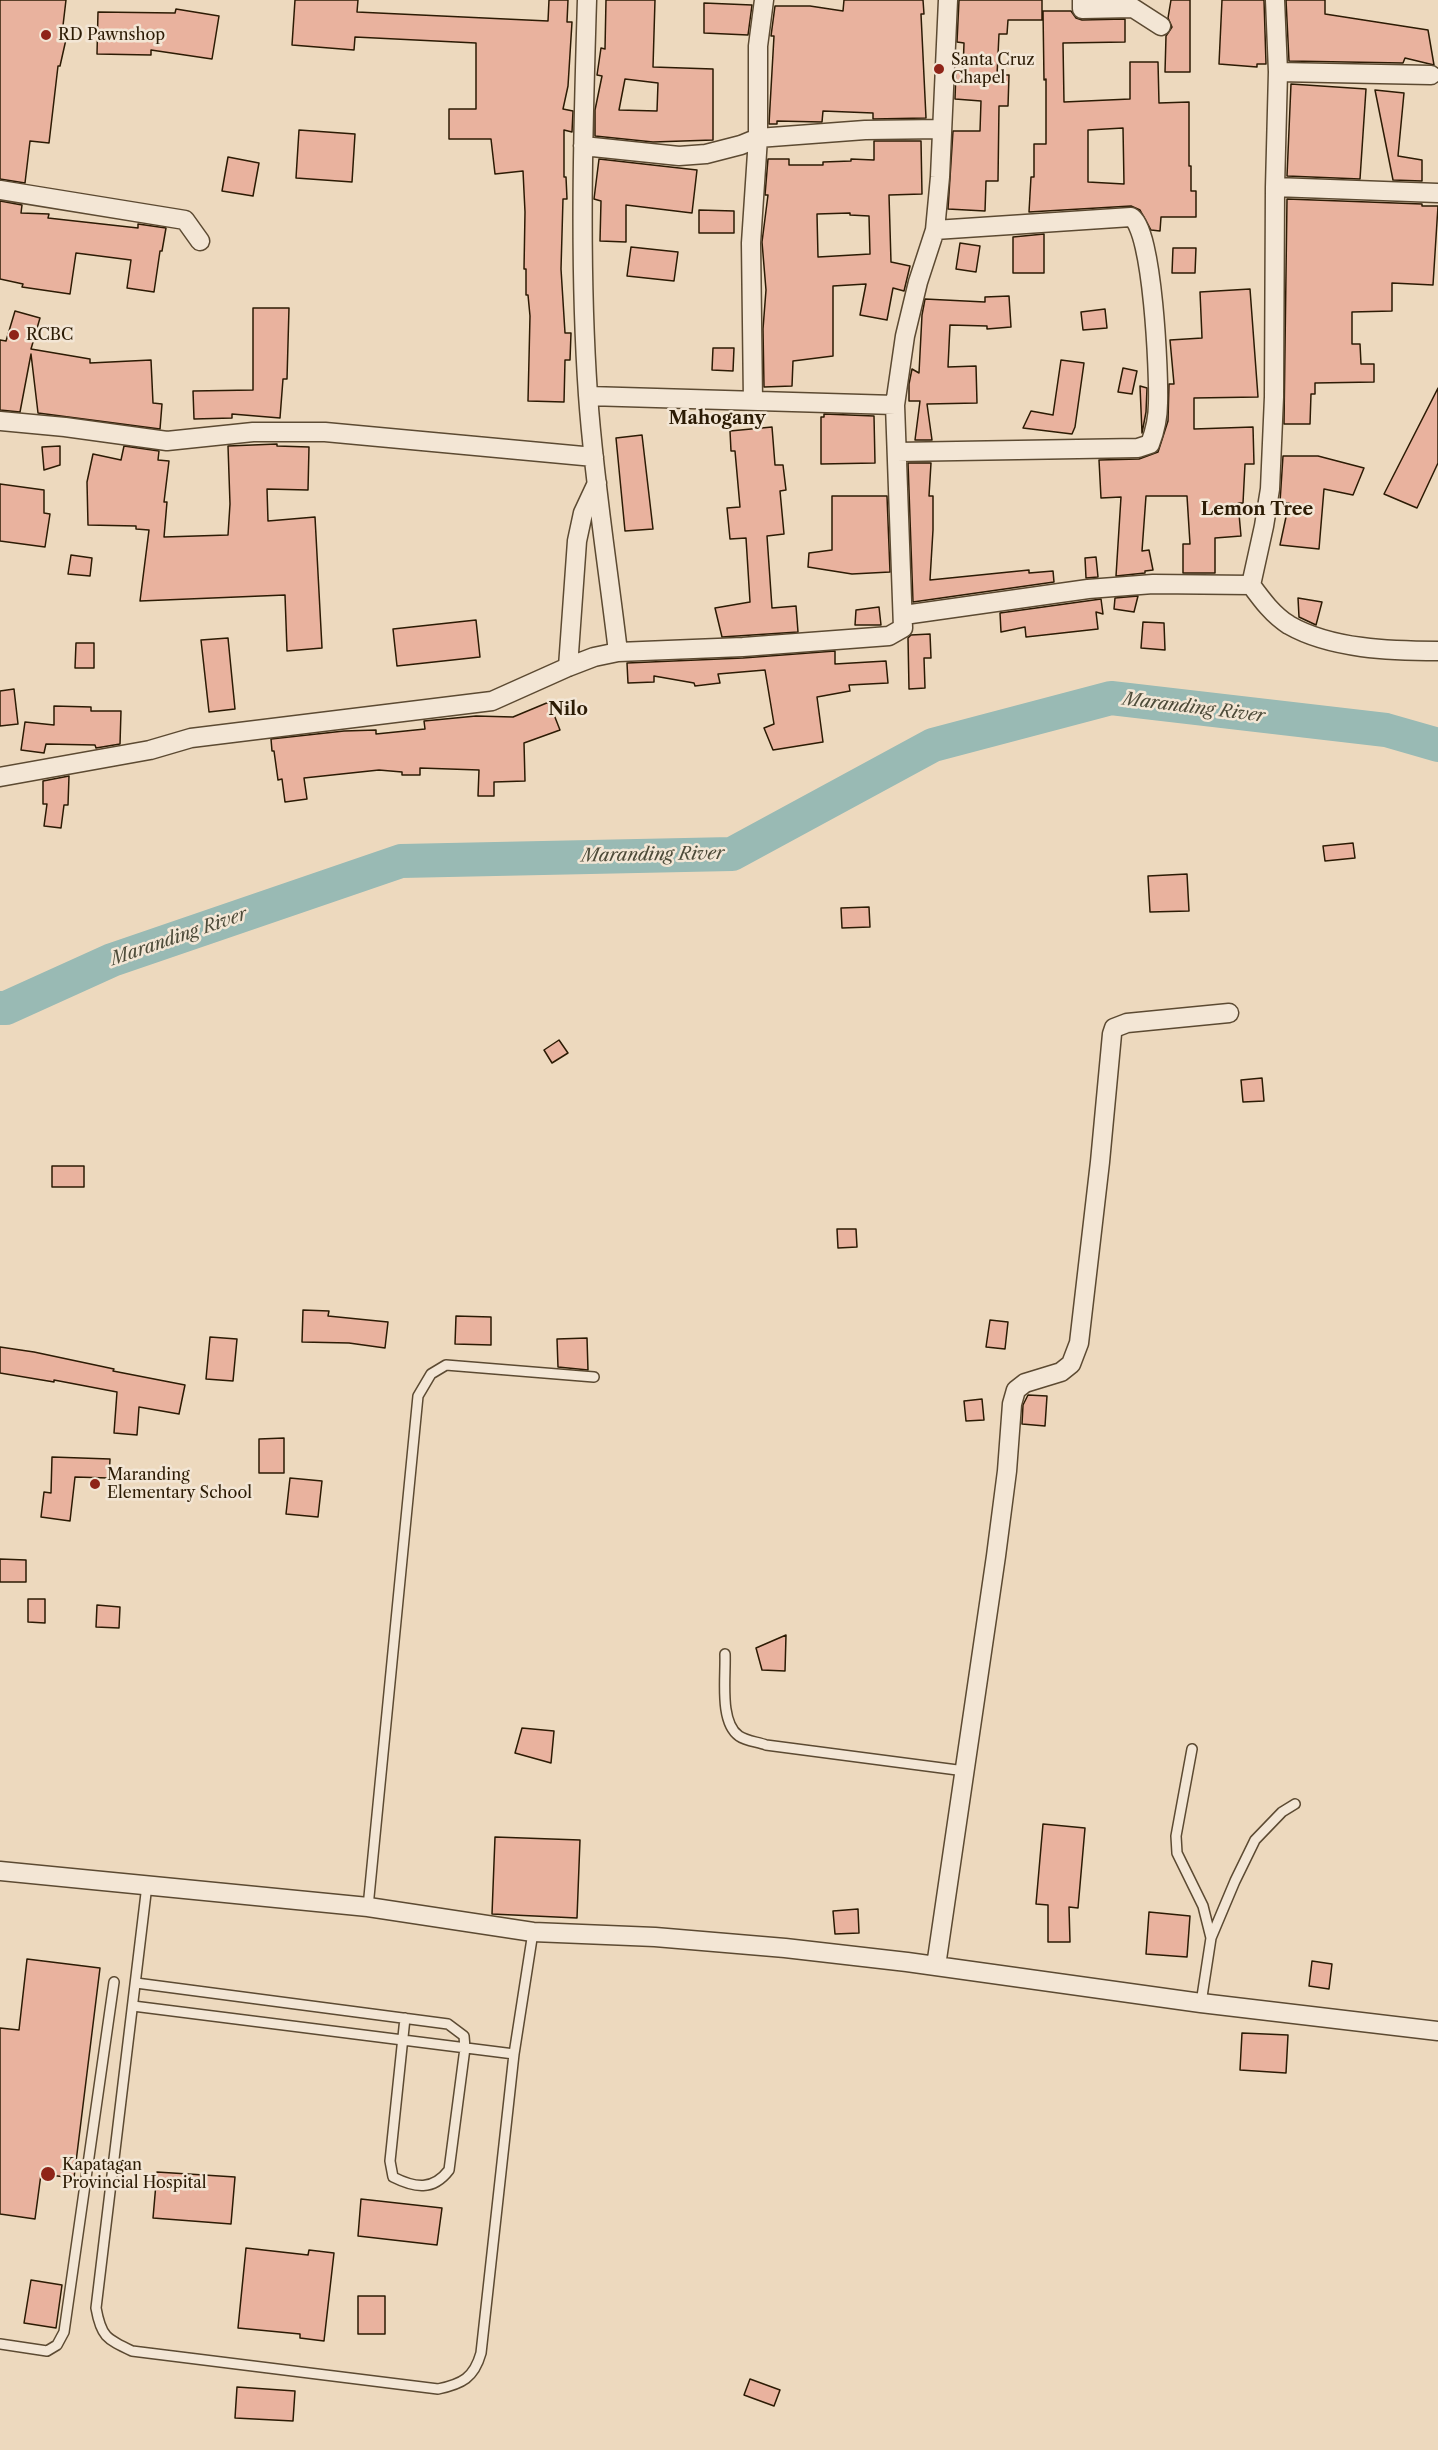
<!DOCTYPE html>
<style>
body{margin:0}
canvas{display:block;background:#edd9be}
</style>
<canvas width="1438" height="2450"></canvas>
<script>
const c = document.querySelector('canvas').getContext('2d');
c.lineJoin = 'round';
function trace(path, color, width, dash) {
  c.strokeStyle = color;
  c.lineWidth = width;
  c.lineCap = dash ? 'butt' : 'round';
  c.setLineDash(dash || []);
  c.stroke(path);
}
function paint(path, color) {
  c.fillStyle = color;
  c.fill(path, 'evenodd');
}
function drawText(font, color, halo, rows, align = 'center') {
  c.font = font + ' "Libre Caslon Text",serif';
  c.lineWidth = 5;
  c.setLineDash([]);
  c.textBaseline = 'middle';
  c.strokeStyle = halo;
  c.fillStyle = color;
  for (const [text, x, y, turn = 0] of rows) {
    c.save();
    c.translate(x, y);
    c.rotate((+turn || 0) * Math.PI / 180);
    c.textAlign = isNaN(turn) ? turn : align;
    if (halo) c.strokeText(text, 0, 0);
    c.fillText(text, 0, 0);
    c.restore();
  }
}
trace(new Path2D(`
 M0 1008H6L112 960 401 861 732 854 933 745 1111 698 1386 730 1438 745`), '#99bab4', 34);
const building = new Path2D(`
 M0 0H66L62 34 67 35 60 66H58L49 143 30 141 25 183 0 179Z
 M295 0H358L357 12 548 21 549 0H568L567 22H572L568 86 563 109 573 111 572 132 564 130V177H566L567 199H563L561 269 565 333H571L570 360H565L564 402 528 401 530 316 528 295H526V269H524L525 212 523 171 495 174 491 139H449V109H476V43L355 37 354 50 292 45Z
 M606 0H655L653 67 713 69V140L653 142 595 136V110L602 76 597 75 601 48 605 49ZM625 79 658 83 657 111 619 110Z
 M844 0H923L924 14H921L926 118 873 119V113L823 111 822 122 777 121V124H769L774 36H771L775 6H810L843 11Z
 M959 0H1042V20H1008L1007 34H999L997 75H1009L1008 106H999L998 181H986L985 211 948 209 953 131H980L981 101 955 99 956 71 963 72 964 43 957 42Z
 M1171 0H1190V72H1165L1166 36 1172 27 1168 18Z
 M1222 0H1264L1266 64H1257V67L1219 64Z
 M1286 0H1325V14L1428 30 1434 65 1405 58 1403 63 1289 61Z
 M704 3 752 5 748 35 704 33Z
 M176 9 219 16 212 59 151 50V55L97 54 98 12 175 13Z
 M1043 11H1071L1076 18 1082 20 1125 19V42L1063 43 1064 102 1130 99V62H1158L1159 103 1189 102V166H1191V191H1196V217H1161L1160 231 1151 230 1140 210 1131 206 1029 212 1031 177H1034V144H1046V79L1044 80ZM1123 128 1124 184 1088 182V130Z
 M1291 84 1366 89 1360 179 1287 176Z
 M1375 90 1404 93 1398 156 1422 160V181L1393 180Z
 M299 130 355 134 352 182 296 178Z
 M874 141H921L922 194 889 195 891 262 910 266 904 291 893 288 887 320 860 315 866 284 833 286V356L793 361 792 386 764 387 763 329 766 290 762 242 768 195H765L768 159H789V165H823V162L851 161V159L874 160ZM850 213V215L869 216 870 254 818 257 817 214Z
 M228 157 259 163 253 196 222 191Z
 M599 159 697 170 692 213 626 205V242L600 241 601 201 594 199Z
 M1287 199 1422 204V206H1438L1433 285 1392 283V311L1352 312V344H1360L1361 364H1374V382L1315 383V394H1311L1310 424H1284Z
 M0 201 22 205 21 213 49 214 48 218 138 228V224L166 228 162 251H160L154 292 127 288 131 260 76 253 70 294 22 287 23 284 0 279Z
 M699 210 734 211V233H699Z
 M1044 234V273H1013V237Z
 M960 243 980 246 976 272 956 269Z
 M631 247 678 252 674 281 627 276Z
 M1173 248H1196L1195 273H1172Z
 M1250 289 1258 397 1194 398V429L1253 427 1254 464H1245L1243 503H1238L1241 536 1215 538V573H1183V544H1190L1187 496H1146L1142 551 1149 550 1153 570 1145 571V573L1116 576 1121 497 1101 498 1099 460 1139 459 1158 452 1168 421 1169 384H1174L1170 340 1202 338 1200 292Z
 M1009 296 1011 327 987 329V326L950 325 948 367 976 366 977 403 927 404 932 440H915L920 401H909V384L912 369 919 373 922 315 925 299 985 302V297Z
 M253 308H289L287 379H283L280 418 232 414V418L194 419 193 391 253 390Z
 M1105 309 1107 328 1083 330 1081 312Z
 M15 311 40 318 31 349 90 359V363L151 360 153 403 162 404 160 429 38 413 31 354 20 412 0 410V340L6 341Z
 M713 348H734L733 371 712 370Z
 M1061 360 1084 363 1075 427 1072 434 1023 428 1031 411 1053 415Z
 M1123 368 1137 371 1132 394 1118 392Z
 M1140 386 1147 388 1146 412 1142 433Z
 M1438 388V463L1417 508 1384 494Z
 M824 414 874 416 875 463 821 464V417H824Z
 M772 427 775 465H783L786 490 780 491 784 534 767 536 772 608 796 606 798 632 722 637 715 608 750 602 746 538 730 539 727 508 740 507 735 451H731L730 431Z
 M642 435 653 529 625 531 616 438Z
 M277 444V446L309 447 308 490 267 489 268 521 315 517 322 648 287 651 285 595 140 601 149 530 136 529V526L88 525 87 482 93 454 121 460 124 446 159 451 158 460 169 461 164 502H167L164 537 228 535 230 504 228 446Z
 M60 446V465L44 470 42 447Z
 M1283 456H1318L1364 468 1353 495 1324 489 1319 549 1280 545 1289 503 1280 502Z
 M908 463H931L929 496H933V530L930 580 1029 570V573L1053 571 1054 582 913 602Z
 M0 484 44 490V513L50 514 45 547 0 541Z
 M832 496H887L890 572 852 574 808 567 809 553 832 550Z
 M71 555 92 558 90 576 68 574Z
 M1096 557 1098 577 1086 578 1085 558Z
 M1138 596 1134 612 1114 609 1115 598Z
 M1298 598 1322 602 1316 625 1299 617Z
 M1101 599 1103 614 1096 612 1098 629 1026 637 1025 627 1001 632 1000 613Z
 M879 607 881 625H855L856 610Z
 M476 620 480 657 397 666 393 629Z
 M1143 622 1164 623 1165 650 1141 648Z
 M930 634 931 658H924L925 688 909 689 908 638 911 635Z
 M228 638 235 709 209 712 201 640Z
 M76 643H94V668H75Z
 M835 651V664L886 661 888 683 849 685 850 691 817 697 823 742 773 750 764 728 774 724 765 670 718 674 720 683 695 686 694 683 654 676V682L628 683 627 663 743 658Z
 M14 689 18 724 0 726V691Z
 M549 702 560 730 524 743 525 781 494 782V796H478L479 770 420 768V775H402V772L379 770 304 778 307 799 285 802 282 779 278 780 274 751H272L271 739 344 731 376 730V734L425 729 424 721 476 716 513 717Z
 M54 706 91 707V711H121L120 744 96 748 95 745 46 744 44 753 21 750 25 722 54 725Z
 M69 776 68 805H64L61 828 44 826 47 804H43V781Z
 M1353 843 1355 858 1325 861 1323 846Z
 M1187 874 1189 911 1150 912 1148 876Z
 M869 907 870 927 842 928 841 908Z
 M559 1040 568 1053 552 1063 544 1050Z
 M1262 1078 1264 1101 1243 1102 1241 1080Z
 M52 1166H84V1187H52Z
 M837 1229H856L857 1247 838 1248Z
 M303 1310 329 1311 328 1316 388 1322 385 1348 349 1343 302 1342Z
 M456 1316 491 1317V1345L455 1344Z
 M990 1320 1008 1322 1005 1349 986 1347Z
 M210 1337 237 1339 233 1381 206 1379Z
 M587 1338 588 1370 558 1367 557 1339Z
 M0 1347 34 1352 114 1369 113 1371 185 1385 179 1414 139 1407 137 1435 114 1433 117 1392 54 1380V1382L0 1373Z
 M1028 1395 1047 1396 1045 1426 1022 1424 1023 1405Z
 M982 1399 984 1420 966 1421 964 1401Z
 M284 1438V1473H259V1439Z
 M52 1457 110 1459 109 1478 75 1477 70 1521 41 1517 44 1492 51 1493Z
 M290 1478 322 1481 318 1517 286 1514Z
 M0 1559 26 1560V1582H0Z
 M28 1599H45V1623L28 1622Z
 M97 1605 120 1607 119 1628 96 1627Z
 M786 1635 785 1671 762 1670 756 1648Z
 M522 1728 554 1731 551 1763 515 1753Z
 M1043 1824 1085 1828 1078 1908 1069 1907 1070 1942H1048V1905L1036 1904Z
 M495 1837 580 1840 577 1918 492 1914Z
 M858 1909 859 1933 835 1934 833 1911Z
 M1149 1912 1190 1916 1187 1957 1146 1954Z
 M27 1959 100 1968 74 2178 41 2174 35 2219 0 2214V2028L19 2030Z
 M1312 1961 1332 1964 1329 1989 1309 1986Z
 M1242 2033 1288 2035 1286 2073 1240 2070Z
 M157 2172 235 2177 231 2224 153 2218Z
 M361 2199 442 2208 437 2245 358 2236Z
 M246 2248 308 2255 309 2250 334 2253 324 2341 300 2338V2334L238 2328Z
 M31 2280 62 2285 56 2328 24 2323Z
 M358 2296H385V2334H358Z
 M750 2379 780 2390 774 2406 744 2395Z
 M237 2387 295 2391 293 2421 235 2418Z`);
paint(building, '#e9b29e');
trace(building, '#2c1b04', 1.5);
const lane = new Path2D(`
 M725 1654C726 1677 719 1722 739 1736 746 1741 758 1742 766 1745L965 1771
 M1192 1749 1176 1836 1177 1853 1203 1906 1211 1938
 M147 1885 96 2308C101 2336 106 2339 132 2351L438 2389C462 2384 474 2378 481 2353L514 2054 533 1932
 M368 1907 418 1396 431 1374 446 1365 594 1377
 M136 1983 448 2024 464 2036 465 2048 449 2170C433 2191 415 2188 393 2177L390 2161 405 2018
 M1201 2003 1211 1938 1235 1881 1255 1840 1282 1812 1295 1804
 M133 2006 514 2054
 M0 2344 47 2351 57 2345 64 2332 114 1982`);
const street = new Path2D(`
 M587 0C583 131 579 264 588 395 594 481 608 567 618 652
 M1082 0V9L1133 8 1161 26
 M1278 72 1431 75
 M583 146 679 156 706 154 741 145 758 138 865 130 942 129
 M1275 187 1438 193
 M0 190 185 220 200 241
 M753 401 751 243 758 138V46L764 0
 M895 405 905 336 918 282 935 230 940 177 948 0
 M0 421 65 427 167 441 253 432H325L594 457
 M897 452 1138 448 1150 444C1155 431 1158 417 1158 403 1159 375 1153 228 1131 217L935 230
 M1251 585 1264 526 1270 489 1274 397 1275 187 1278 72 1275 0
 M904 615 1088 589 1153 584 1251 585C1262 600 1273 615 1289 625 1331 649 1391 651 1438 651
 M568 667 577 541 583 513 597 483
 M0 777 150 750 191 738 492 701 568 667 594 657 618 652 743 647 889 636 903 628 895 405 588 396
 M0 1871 368 1907 533 1932 655 1937 785 1948 907 1962 1201 2003 1438 2031
 M936 1966 996 1556 1007 1471 1012 1404 1016 1390 1025 1383 1061 1372 1071 1364 1079 1343 1100 1162 1112 1034 1114 1028 1127 1023 1229 1013`);
trace(lane, '#5c4a32', 12);
trace(street, '#5c4a32', 21);
trace(lane, '#f3e6d5', 9);
trace(street, '#f3e6d5', 18);
for (const [x, y, r, color] of [
 [46,35,6,"#8f2418"],
 [939,69,6,"#8f2418"],
 [14,335,6,"#8f2418"],
 [95,1484,6,"#8f2418"],
 [48,2174,8,"#8f2418"]
]) {
  const dot = new Path2D();
  dot.arc(x, y, r, 0, 2 * Math.PI);
  c.fillStyle = color;
  c.fill(dot);
  trace(dot, '#f3e6d5', 2);
}
drawText('16px', '#2c1b04', '#f3e6d5', [
 ["RD Pawnshop",58,35],
 ["Santa Cruz",951,60],
 ["Chapel",951,78],
 ["RCBC",26,335],
 ["Maranding",107,1475],
 ["Elementary School",107,1493],
 ["Kapatagan",62,2165],
 ["Provincial Hospital",62,2183]
], 'left');
drawText('bold 18px', '#2c1b04', '#f3e6d5', [
 ["Mahogany",717,419],
 ["Lemon Tree",1257,510],
 ["Nilo",568,710]
]);
drawText('italic 18px', '#4d4b39', '#f3e6d5', [
 ["Maranding River",1194,708,7],
 ["Maranding River",653,855,-1],
 ["Maranding River",179,937,-19]
]);
</script>
